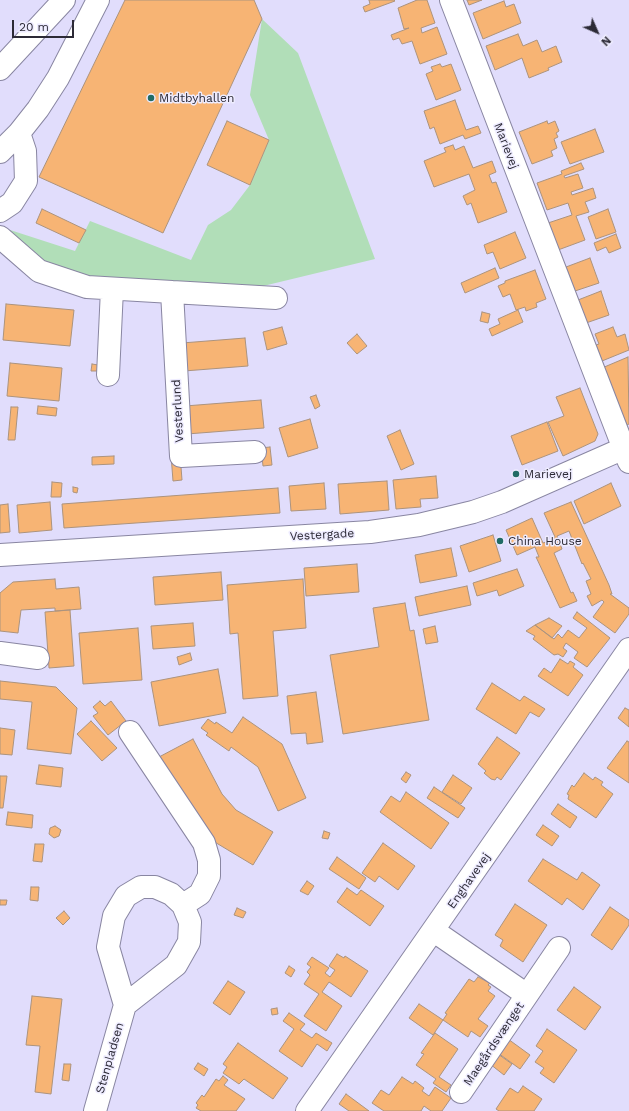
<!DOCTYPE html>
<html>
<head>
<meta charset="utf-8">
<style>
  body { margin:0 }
  #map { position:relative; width:629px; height:1111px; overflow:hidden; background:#e1ddfc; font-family:"Work Sans",sans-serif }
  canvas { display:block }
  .north { position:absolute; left:577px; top:12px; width:40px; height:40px; -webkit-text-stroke:3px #eeecff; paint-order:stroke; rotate:135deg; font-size:11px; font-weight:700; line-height:16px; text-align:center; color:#2c2a36 }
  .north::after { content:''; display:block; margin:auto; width:14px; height:18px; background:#2c2a36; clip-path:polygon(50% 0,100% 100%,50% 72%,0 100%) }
  .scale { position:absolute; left:12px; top:20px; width:62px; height:18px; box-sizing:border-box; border:2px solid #2c2a36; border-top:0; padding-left:5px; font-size:12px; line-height:14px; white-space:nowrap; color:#2c2a36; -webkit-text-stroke:3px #eeecff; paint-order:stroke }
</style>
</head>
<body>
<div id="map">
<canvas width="629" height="1111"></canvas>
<div class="north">N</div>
<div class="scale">20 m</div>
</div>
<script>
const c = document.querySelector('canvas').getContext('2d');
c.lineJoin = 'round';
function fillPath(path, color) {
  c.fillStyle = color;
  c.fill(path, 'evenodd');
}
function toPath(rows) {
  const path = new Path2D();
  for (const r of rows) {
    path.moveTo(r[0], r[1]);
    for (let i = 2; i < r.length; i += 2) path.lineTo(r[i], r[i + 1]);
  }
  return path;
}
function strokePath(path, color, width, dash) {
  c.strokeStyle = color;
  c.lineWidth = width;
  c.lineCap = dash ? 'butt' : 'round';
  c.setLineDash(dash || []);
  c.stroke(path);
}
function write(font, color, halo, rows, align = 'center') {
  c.font = font + ' "Work Sans",sans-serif';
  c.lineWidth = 3;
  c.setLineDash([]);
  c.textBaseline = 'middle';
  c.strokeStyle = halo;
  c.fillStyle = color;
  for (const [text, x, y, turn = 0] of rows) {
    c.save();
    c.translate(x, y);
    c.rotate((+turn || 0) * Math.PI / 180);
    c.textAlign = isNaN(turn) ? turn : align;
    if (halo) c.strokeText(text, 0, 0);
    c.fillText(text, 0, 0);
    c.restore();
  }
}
const green = toPath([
  [262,19,298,53,375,259,259,287,98,281,61,272,33,257,7,229,75,251,90,221,191,260,208,225,231,210,250,185,269,140,250,95]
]);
const building = toPath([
  [125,0,254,0,262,19,163,233,39,177,125,0],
  [369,0,394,0,395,1,365,12,363,7,370,4,369,0],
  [417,0,427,0,435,23,421,28,422,33,437,27,447,54,420,64,412,41,402,44,399,38,393,40,391,35,409,28,404,29,398,8,417,0],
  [467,0,482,0,469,5,467,0],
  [504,1,506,7,514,4,521,23,483,39,473,13,504,1],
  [518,34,523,46,537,40,542,52,556,46,562,62,548,68,549,70,529,78,522,58,495,70,486,46,518,34],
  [440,64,442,67,451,64,461,90,436,100,426,74,433,71,431,67,440,64],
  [455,100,466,130,478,126,481,133,465,139,463,135,440,144,434,127,430,129,424,111,455,100],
  [227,121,269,140,250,185,207,165,227,121],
  [547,121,548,124,555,121,559,131,556,133,558,137,554,139,557,148,551,151,553,156,532,164,519,132,547,121],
  [595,129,604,152,570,164,561,142,595,129],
  [453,145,455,150,464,146,473,168,492,161,496,172,489,175,492,183,496,182,507,212,478,223,471,203,467,205,463,196,475,190,469,174,434,187,424,161,446,152,444,148,453,145],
  [581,163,584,169,564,176,565,178,578,174,583,188,571,192,572,195,593,188,596,198,585,202,589,212,576,216,585,240,558,250,548,223,572,215,568,203,547,210,537,183,562,174,561,171,581,163],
  [42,209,86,230,79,243,36,223,42,209],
  [608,209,616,232,596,239,588,217,608,209],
  [515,232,526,258,500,269,493,252,487,254,484,245,515,232],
  [616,234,621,248,609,253,606,247,597,251,594,243,616,234],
  [590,258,599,283,575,291,566,267,590,258],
  [495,268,499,278,465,293,461,283,495,268],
  [535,270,546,299,536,303,537,307,526,311,525,307,516,310,510,294,503,297,498,286,505,283,505,281,535,270],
  [601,291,609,315,586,323,578,300,601,291],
  [6,304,74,310,70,346,3,340,6,304],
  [518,310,523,322,492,336,489,329,500,324,498,319,518,310],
  [482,312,490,314,488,323,480,321,482,312],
  [282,327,287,344,267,350,263,332,282,327],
  [613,327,617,337,625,334,629,350,602,361,596,345,599,344,595,334,613,327],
  [357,334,367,346,357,354,347,343,357,334],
  [245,338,248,366,184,371,182,343,245,338],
  [628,357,629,424,627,425,602,368,628,357],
  [10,363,62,368,59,401,7,396,10,363],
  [92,364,98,365,98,371,91,371,92,364],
  [580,388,598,434,595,441,563,456,548,422,564,416,556,397,580,388],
  [316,395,320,406,315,409,310,397,316,395],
  [261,400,264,428,187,434,185,406,261,400],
  [38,406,57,408,56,416,37,414,38,406],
  [11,407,18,407,15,440,8,440,11,407],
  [310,419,318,448,288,457,279,428,310,419],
  [547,422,558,451,522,465,511,436,547,422],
  [400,430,414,464,401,470,387,436,400,430],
  [270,447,272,465,263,466,261,448,270,447],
  [180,454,182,480,173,481,171,455,180,454],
  [114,456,114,464,92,465,92,457,114,456],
  [436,476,438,498,420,499,421,507,396,509,393,480,436,476],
  [387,481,389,510,340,514,338,484,387,481],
  [52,482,62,483,61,497,51,497,52,482],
  [324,483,326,509,291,511,289,486,324,483],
  [611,483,621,506,584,524,574,501,611,483],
  [73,487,78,488,77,493,73,492,73,487],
  [278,488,280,513,64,528,62,504,278,488],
  [50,502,52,530,19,533,17,505,50,502],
  [571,502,609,585,612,594,610,594,629,608,629,614,615,633,593,617,604,602,602,600,592,606,587,596,591,594,586,581,591,579,583,563,582,564,569,531,557,536,562,549,554,553,571,593,573,592,577,601,560,608,536,557,539,557,535,547,517,555,506,530,532,518,543,543,549,541,555,537,544,513,571,502],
  [8,504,10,532,0,533,0,505,8,504],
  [493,535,501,561,469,572,460,546,493,535],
  [451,548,457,576,420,583,415,555,451,548],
  [357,564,359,592,306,596,304,568,357,564],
  [517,569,524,586,499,596,497,590,477,596,473,583,517,569],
  [221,572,223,600,155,605,153,577,221,572],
  [55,579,56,589,79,587,81,609,55,611,55,608,21,610,18,633,0,631,0,593,13,582,55,579],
  [303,579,306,628,273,631,278,696,243,699,238,633,230,634,227,585,303,579],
  [467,586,471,605,419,616,415,597,467,586],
  [405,603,410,631,414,630,429,720,343,734,330,655,379,647,373,608,405,603],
  [70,610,74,666,49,668,45,612,70,610],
  [577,612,610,638,587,667,574,658,578,652,566,643,563,648,567,651,563,657,558,654,554,655,533,639,535,636,526,631,535,625,554,639,558,634,562,638,568,630,579,638,587,628,573,618,577,612],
  [549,618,562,626,552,638,535,625,549,618],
  [193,623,195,646,153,649,151,626,193,623],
  [435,626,438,642,426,644,423,629,435,626],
  [138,628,142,680,83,684,79,633,138,628],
  [190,653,192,660,179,665,177,657,190,653],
  [560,659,568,664,570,661,575,664,573,667,583,675,568,696,538,676,544,668,551,673,560,659],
  [218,669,226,713,159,726,151,682,218,669],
  [0,681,56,687,77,708,71,754,27,749,32,702,0,699,0,681],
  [492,683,520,701,524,696,545,709,539,717,530,712,516,734,476,709,492,683],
  [316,692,323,742,307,744,306,733,291,734,287,696,316,692],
  [100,701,105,706,111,701,126,721,108,735,93,716,98,713,93,707,100,701],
  [625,708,629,710,629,727,618,718,625,708],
  [243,717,282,744,306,798,278,811,258,767,231,747,229,751,206,735,208,733,201,728,208,719,215,724,216,722,232,733,243,717],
  [91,721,117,748,102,761,77,734,91,721],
  [0,728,15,730,12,755,0,754,0,728],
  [497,737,520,753,501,780,497,777,495,780,491,779,484,773,486,771,478,764,497,737],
  [193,739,222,794,236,810,273,832,253,865,213,841,159,757,193,739],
  [627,741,629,742,629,783,607,768,627,741],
  [39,765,63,768,61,787,36,784,39,765],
  [406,772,411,775,406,783,401,779,406,772],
  [584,773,593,780,595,777,603,782,601,785,613,794,596,818,568,799,569,795,567,794,572,785,574,787,584,773],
  [453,775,472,788,461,804,442,792,453,775],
  [0,776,7,776,3,808,0,808,0,776],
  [434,787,465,808,458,818,427,798,434,787],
  [406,792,449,823,431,849,380,812,391,796,400,802,406,792],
  [558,804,577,817,570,828,551,814,558,804],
  [8,812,33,815,32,828,6,825,8,812],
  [543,825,559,836,552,846,536,835,543,825],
  [55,826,61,830,59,836,54,838,49,834,50,828,55,826],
  [324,831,330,833,328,839,322,838,324,831],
  [383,843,415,866,398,890,379,876,375,882,362,873,383,843],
  [35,844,44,844,42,862,33,861,35,844],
  [337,857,366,878,359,889,329,869,337,857],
  [543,859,577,880,582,872,600,885,583,910,567,898,562,905,528,881,543,859],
  [307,881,314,886,308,895,300,891,307,881],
  [31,887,39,887,38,901,30,900,31,887],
  [347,888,357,895,361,890,384,906,370,926,337,902,347,888],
  [0,900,7,900,6,905,0,905,0,900],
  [515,904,547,925,523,962,500,946,503,940,495,935,515,904],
  [610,907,629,920,629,925,612,950,591,935,610,907],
  [237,908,246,912,243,918,234,915,237,908],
  [64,911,70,918,63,925,56,918,64,911],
  [337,954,344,958,345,956,368,971,351,997,329,982,322,992,342,1006,326,1031,304,1016,319,994,304,984,310,975,307,972,311,967,307,964,312,957,329,968,325,973,330,977,335,970,329,966,337,954],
  [289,966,295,970,291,977,285,973,289,966],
  [478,977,490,983,488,985,491,987,488,991,495,996,478,1019,488,1026,480,1037,471,1031,468,1037,443,1020,447,1014,445,1013,469,979,474,982,478,977],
  [228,981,245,992,230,1015,213,1003,228,981],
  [574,987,601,1007,585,1030,557,1010,574,987],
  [32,996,62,999,51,1094,35,1092,40,1046,26,1045,32,996],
  [419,1004,443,1020,433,1035,409,1018,419,1004],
  [277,1008,278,1014,272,1015,271,1009,277,1008],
  [289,1013,305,1024,300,1030,312,1038,316,1033,332,1043,327,1051,317,1044,302,1067,279,1051,294,1029,283,1021,289,1013],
  [547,1029,577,1050,554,1083,540,1073,544,1068,535,1062,543,1051,536,1046,547,1029],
  [435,1033,458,1049,439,1077,451,1085,446,1092,433,1083,436,1079,416,1065,424,1054,421,1053,435,1033],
  [508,1039,530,1055,520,1069,498,1053,508,1039],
  [238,1043,288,1078,273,1099,244,1079,239,1084,223,1073,227,1067,223,1064,238,1043],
  [498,1054,512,1064,504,1075,490,1064,498,1054],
  [198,1063,208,1069,204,1076,194,1069,198,1063],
  [64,1064,71,1064,69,1081,62,1080,64,1064],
  [223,1076,228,1080,224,1085,245,1099,236,1111,201,1111,196,1108,198,1105,196,1103,202,1095,204,1097,216,1079,219,1081,223,1076],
  [402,1077,413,1084,415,1081,424,1088,422,1091,429,1096,435,1087,451,1098,442,1111,431,1111,424,1106,421,1111,384,1111,372,1103,381,1090,389,1095,402,1077],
  [523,1086,542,1099,534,1111,499,1111,496,1109,510,1088,518,1093,523,1086],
  [346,1094,369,1111,349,1111,339,1104,346,1094]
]);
const minor = toPath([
  [451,0,629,462],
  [0,69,64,0],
  [0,152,19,133,38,109,58,78,98,0],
  [0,211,12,203,26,181,25,151,19,133],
  [0,237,39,271,87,287,172,292,181,456,255,452],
  [172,292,276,298],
  [108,375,112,289],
  [0,555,370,532,419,525,473,512,502,502,629,446],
  [0,653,38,658],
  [130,732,204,843,209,860,209,876,200,894,183,905],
  [434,931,527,995],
  [461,1092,559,948],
  [95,1111,125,1005,108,947,114,916,126,896,141,887,155,887,171,894,183,905,190,922,189,942,176,965,125,1005],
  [307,1111,629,649]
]);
const markers = [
  [151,98,4,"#216b65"],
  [516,474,4,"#216b65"],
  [500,541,4,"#216b65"]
];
const poiNames = [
  ["Midtbyhallen",159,98],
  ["Marievej",524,474],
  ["China House",508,541]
];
const streetNames = [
  ["Marievej",506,146,69],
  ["Vesterlund",178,411,-93],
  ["Vestergade",322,535,-3],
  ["Enghavevej",469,881,-55],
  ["Maegårdsvænget",494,1044,-56],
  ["Stenpladsen",110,1058,-74]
];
fillPath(green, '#b1deb8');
fillPath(building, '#f7b474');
strokePath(building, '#ac937d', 1);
strokePath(minor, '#8986a2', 24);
strokePath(minor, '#fff', 22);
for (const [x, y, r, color] of markers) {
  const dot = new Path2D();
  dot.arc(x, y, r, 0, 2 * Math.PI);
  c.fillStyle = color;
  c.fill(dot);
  strokePath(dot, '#eeecff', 1.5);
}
write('12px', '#2c2a36', '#eeecff', poiNames, 'left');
write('12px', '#2c2a36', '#eeecff', streetNames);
</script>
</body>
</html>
